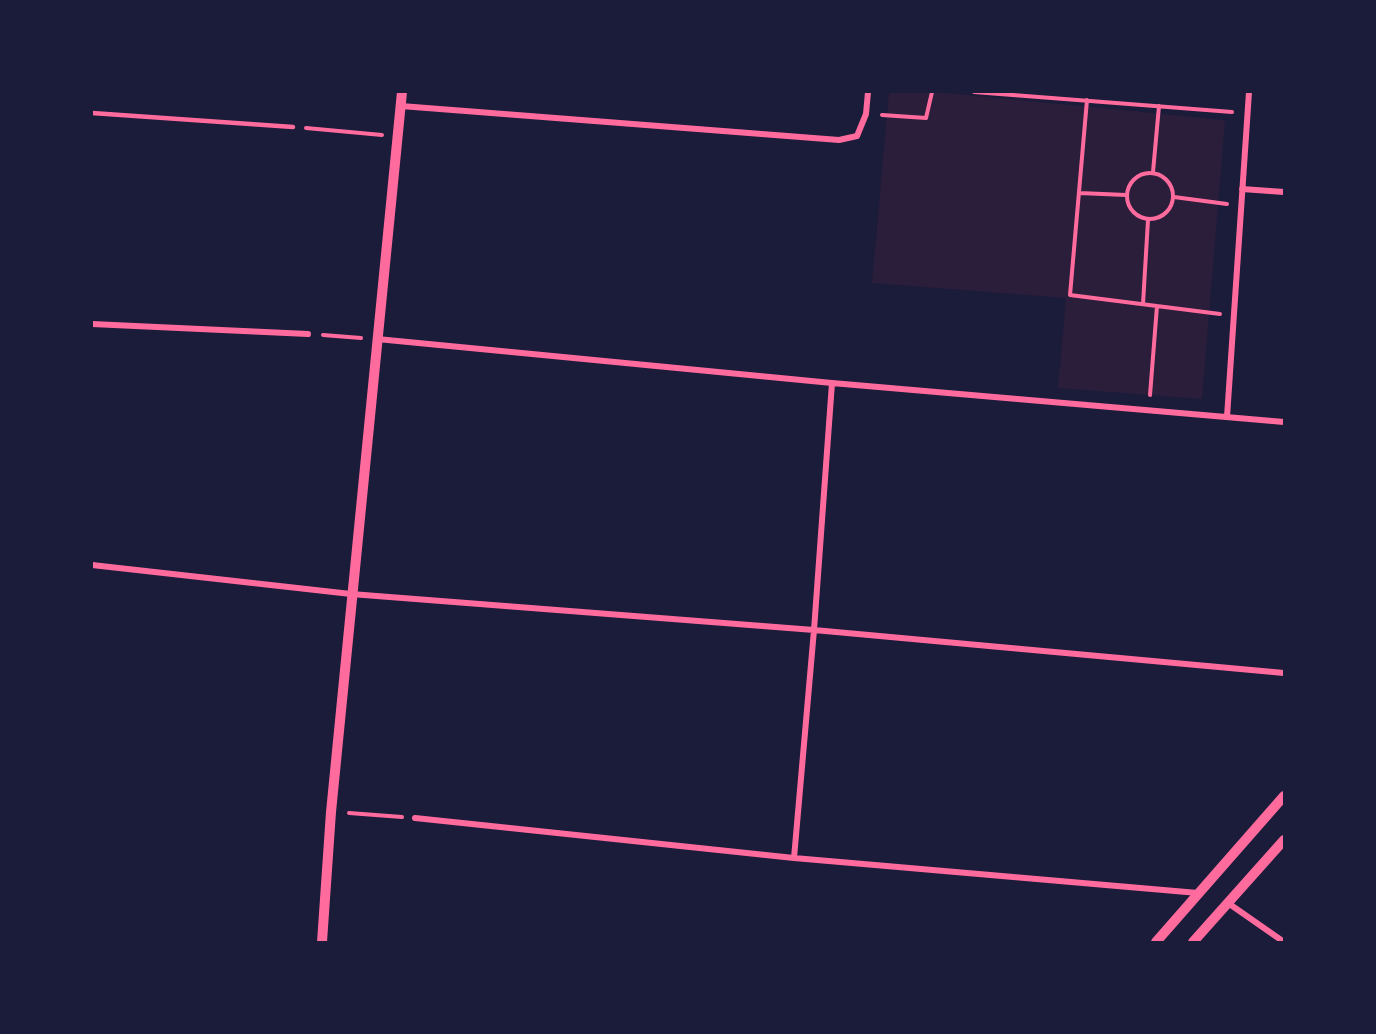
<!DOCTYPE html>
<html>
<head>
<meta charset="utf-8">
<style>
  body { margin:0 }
  #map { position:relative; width:1376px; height:1034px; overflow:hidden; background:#1b1b3a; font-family:Inter,sans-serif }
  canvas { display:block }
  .frame { position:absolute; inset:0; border:93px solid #1b1b3a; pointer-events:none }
</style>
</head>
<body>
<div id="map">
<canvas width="1376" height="1034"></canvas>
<div class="frame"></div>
</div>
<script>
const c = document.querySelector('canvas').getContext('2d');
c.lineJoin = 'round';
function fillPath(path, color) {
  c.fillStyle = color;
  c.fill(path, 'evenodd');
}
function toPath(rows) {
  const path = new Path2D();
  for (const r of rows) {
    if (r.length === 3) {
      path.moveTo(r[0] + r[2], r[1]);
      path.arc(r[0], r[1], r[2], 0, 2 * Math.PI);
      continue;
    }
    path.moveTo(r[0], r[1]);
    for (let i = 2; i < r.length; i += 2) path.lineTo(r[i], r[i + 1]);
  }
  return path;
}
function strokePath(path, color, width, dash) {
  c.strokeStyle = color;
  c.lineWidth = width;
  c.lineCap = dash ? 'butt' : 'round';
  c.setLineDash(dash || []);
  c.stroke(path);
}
const green = toPath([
  [889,92,936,92,1225,120,1202,399,1058,388,1066,298,872,283]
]);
const path = toPath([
  [974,92,1232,112],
  [1087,100,1070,295,1220,314],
  [882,115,926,118,932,92],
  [306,128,382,135],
  [1153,172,1159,106],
  [1150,196,23],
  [1079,193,1126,195],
  [1174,197,1227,204],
  [1143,304,1148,220],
  [323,335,361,338],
  [1150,395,1157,306],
  [349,813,402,817]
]);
const service = toPath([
  [92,113,293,127]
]);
const minor = toPath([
  [401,106,839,140,857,136,866,114,868,92],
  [1242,189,1284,192],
  [92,324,308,334],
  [377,339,832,383,1284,422],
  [1227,417,1249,92],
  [92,565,351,594,814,630,1284,673],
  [415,818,794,858,1198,893],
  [794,858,814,630,832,383],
  [1228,903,1284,942]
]);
const tertiary = toPath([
  [322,942,331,812,402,92],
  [1156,942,1284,796],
  [1193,942,1284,840]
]);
fillPath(green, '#2a1e3b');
strokePath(path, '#ff6b9d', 4);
strokePath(service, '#ff6b9d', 4.5);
strokePath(minor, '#ff6b9d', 6);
strokePath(tertiary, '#ff6b9d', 10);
</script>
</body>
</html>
